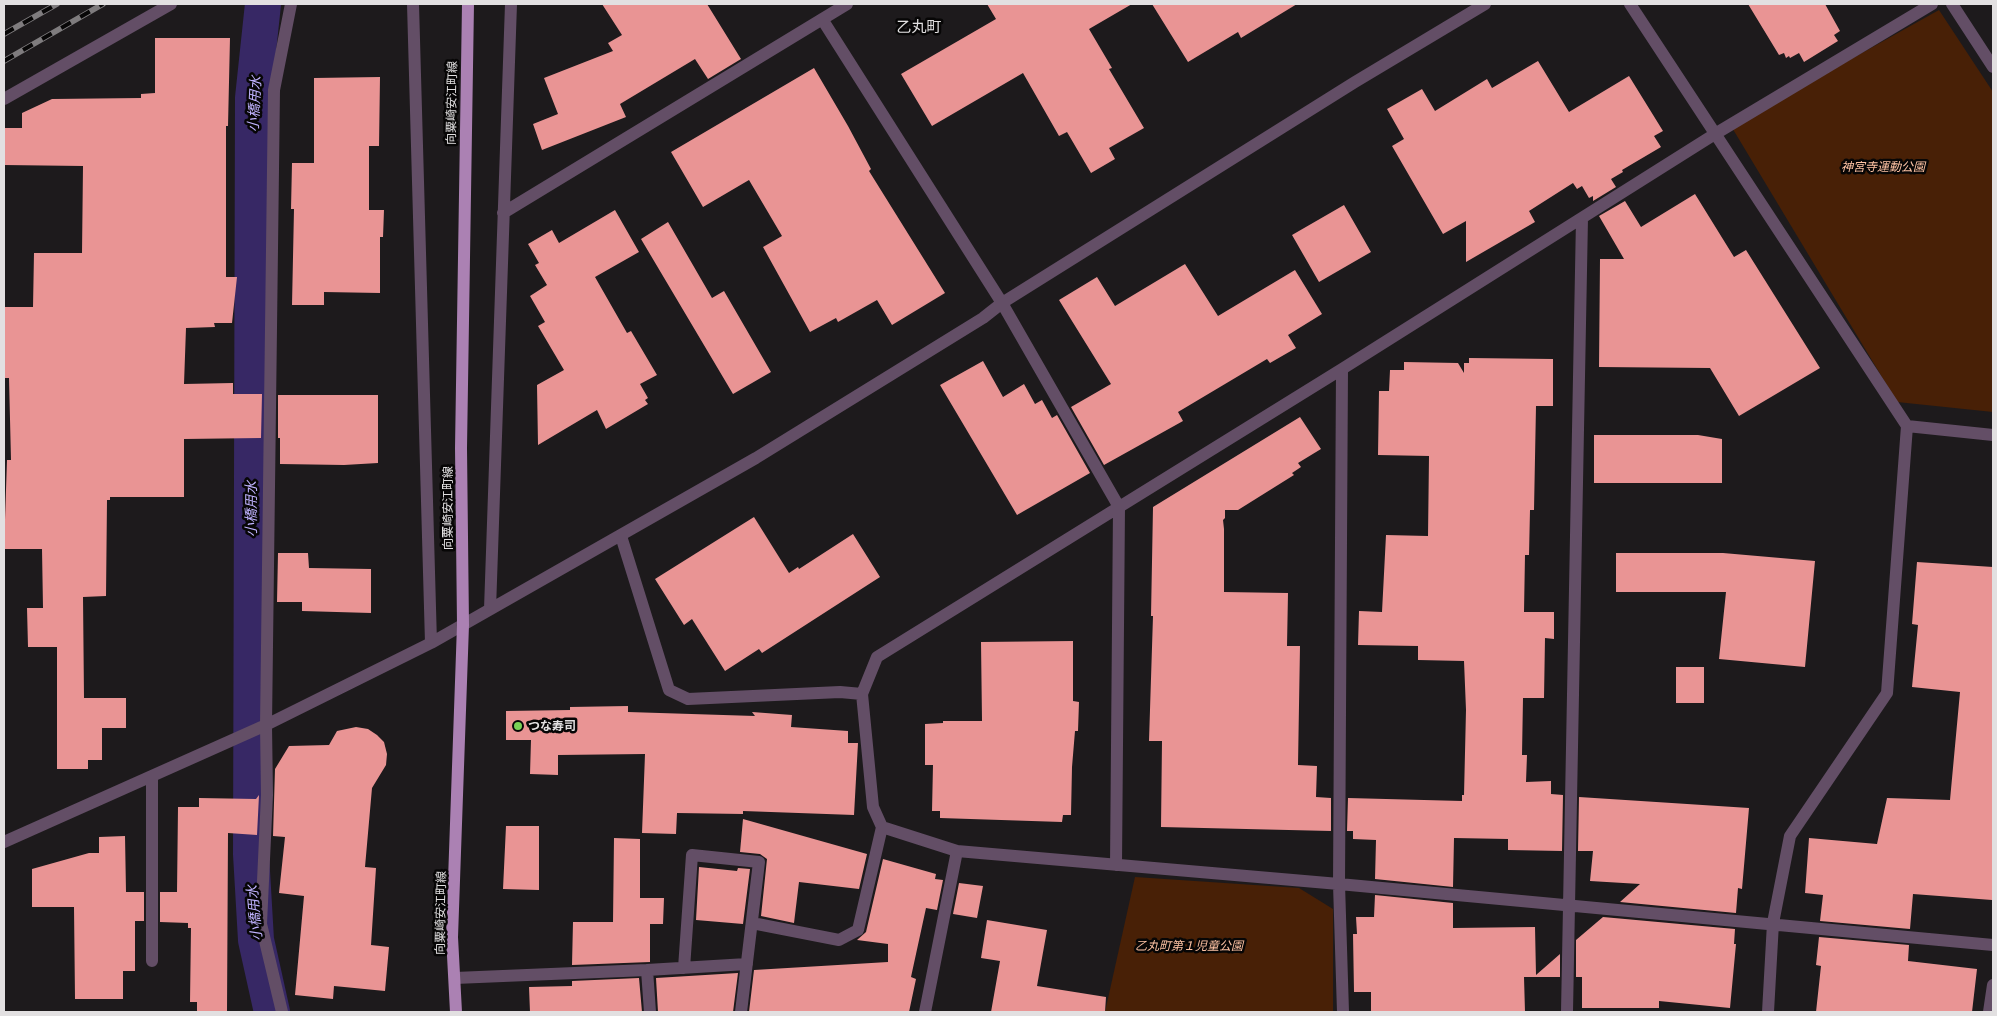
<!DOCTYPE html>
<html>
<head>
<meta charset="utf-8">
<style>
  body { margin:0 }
  #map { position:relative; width:1997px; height:1016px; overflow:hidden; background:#1d1a1c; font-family:"Crimson Pro",serif }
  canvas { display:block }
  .frame { position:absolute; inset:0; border:5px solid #e2e0e1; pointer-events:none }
</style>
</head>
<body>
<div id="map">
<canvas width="1997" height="1016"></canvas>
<div class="frame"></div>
</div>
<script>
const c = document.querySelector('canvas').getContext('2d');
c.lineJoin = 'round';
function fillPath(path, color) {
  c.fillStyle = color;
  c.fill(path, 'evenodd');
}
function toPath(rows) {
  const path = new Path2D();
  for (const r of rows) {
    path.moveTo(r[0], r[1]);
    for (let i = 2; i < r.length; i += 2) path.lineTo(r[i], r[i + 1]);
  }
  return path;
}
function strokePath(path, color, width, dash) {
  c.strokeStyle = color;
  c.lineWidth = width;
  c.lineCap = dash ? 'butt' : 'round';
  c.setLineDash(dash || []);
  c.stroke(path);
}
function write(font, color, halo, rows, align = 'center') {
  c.font = font + ' "Crimson Pro","Noto Sans JP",serif';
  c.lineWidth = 5;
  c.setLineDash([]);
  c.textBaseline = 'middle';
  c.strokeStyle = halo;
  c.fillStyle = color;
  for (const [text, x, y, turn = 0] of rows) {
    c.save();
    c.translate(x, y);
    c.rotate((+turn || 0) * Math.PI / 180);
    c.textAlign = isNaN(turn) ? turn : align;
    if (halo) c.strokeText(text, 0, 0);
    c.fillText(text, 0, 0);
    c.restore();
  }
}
const green = toPath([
  [1939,10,1993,92,1993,412,1897,402,1731,126],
  [1135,877,1299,888,1333,909,1333,1012,1105,1012]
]);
const canal = toPath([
  [263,4,253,98,251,854,256,940,272,1012]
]);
const building = toPath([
  [602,4,707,4,741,59,708,79,695,59,620,104,626,117,542,150,533,124,558,114,544,78,613,51,608,43,622,35],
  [987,4,1132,4,1089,29,1112,68,1109,69,1144,128,1109,148,1115,159,1091,173,1067,132,1059,136,1023,73,932,126,901,74,996,19],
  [1152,4,1297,4,1241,38,1238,32,1188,62],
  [1748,4,1825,4,1840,31,1834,35,1838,41,1804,62,1799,53,1790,58,1789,56,1786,58,1784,53,1779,55],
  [155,38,230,38,228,126,226,126,226,277,237,277,232,323,214,323,215,327,186,328,184,384,233,383,233,394,262,394,261,438,184,439,184,497,110,497,110,500,107,500,106,596,83,597,84,698,126,698,126,728,102,728,102,760,88,760,88,769,57,769,57,647,28,647,27,608,43,608,42,549,4,549,7,460,11,460,9,378,4,378,4,307,33,307,34,253,82,253,83,166,4,165,4,128,22,128,22,113,52,99,141,98,141,94,155,93],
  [1538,61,1569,112,1629,76,1663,131,1654,136,1661,147,1622,170,1623,172,1611,179,1616,187,1593,201,1593,196,1589,198,1582,186,1577,189,1573,183,1529,211,1535,222,1466,262,1466,221,1443,234,1392,146,1404,139,1387,109,1422,89,1435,111,1487,79,1492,88],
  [814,68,848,126,871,169,869,171,945,293,892,325,877,300,838,322,836,318,810,332,763,247,782,236,749,180,703,207,671,152],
  [380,77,379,146,369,146,369,210,384,210,383,237,380,237,380,293,324,292,324,305,292,305,294,209,291,209,292,163,314,163,314,78],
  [1695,194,1734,257,1746,250,1820,368,1739,416,1710,368,1599,367,1600,259,1624,259,1599,216,1625,201,1641,227],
  [1344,205,1371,252,1319,282,1292,235],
  [615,210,639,252,595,277,627,333,631,331,657,375,640,384,648,398,645,400,648,404,606,429,597,410,538,445,537,385,564,370,538,326,545,322,530,296,547,285,535,265,539,263,528,244,552,230,559,243],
  [668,222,712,298,724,291,771,372,733,394,641,239],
  [1185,264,1218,316,1295,270,1322,314,1288,335,1296,348,1270,363,1267,359,1178,412,1183,421,1104,465,1071,407,1111,384,1059,300,1097,277,1115,306],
  [1469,358,1553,359,1553,406,1536,406,1534,510,1530,510,1529,555,1525,555,1524,612,1554,612,1554,639,1545,638,1544,698,1523,698,1522,755,1527,755,1526,782,1551,781,1551,794,1563,795,1562,851,1508,850,1508,839,1454,838,1453,887,1375,879,1376,840,1353,839,1353,831,1347,831,1348,798,1462,801,1462,795,1464,795,1466,710,1464,661,1418,660,1418,646,1358,645,1359,611,1382,612,1386,535,1428,536,1429,456,1378,455,1379,391,1389,391,1390,370,1404,370,1404,362,1458,363,1464,373,1464,363,1469,363],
  [983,361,1003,397,1024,384,1035,404,1042,400,1052,418,1057,415,1090,473,1017,515,940,385],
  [278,395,378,395,378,463,344,465,280,464,280,438,278,438],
  [1300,417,1321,449,1298,463,1301,467,1292,473,1294,475,1238,510,1225,510,1225,518,1223,520,1224,529,1224,592,1288,593,1287,646,1300,646,1298,765,1317,766,1316,797,1331,798,1331,831,1161,827,1162,741,1149,741,1153,616,1151,616,1153,507],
  [1594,435,1698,435,1722,439,1722,483,1594,483],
  [754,517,789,573,798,567,799,569,853,534,880,577,762,653,759,649,725,671,692,619,684,625,655,579],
  [278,553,308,553,309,568,371,569,371,613,302,611,302,602,277,602],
  [1616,553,1723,553,1815,561,1805,667,1719,659,1726,592,1616,592],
  [1917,562,1993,567,1993,881,1992,900,1913,894,1910,929,1820,921,1823,895,1805,893,1809,838,1877,844,1887,798,1950,800,1960,692,1912,687,1918,625,1912,624],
  [1073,641,1073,701,1079,702,1078,731,1075,731,1072,767,1071,815,1063,815,1062,822,940,818,940,811,932,811,933,765,925,765,925,724,943,723,943,721,982,721,981,642],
  [1676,667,1704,667,1704,703,1676,703],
  [628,706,628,712,755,716,752,712,792,715,791,727,848,731,848,743,858,743,854,815,743,811,743,814,677,813,676,834,642,833,645,754,558,755,558,775,530,774,531,740,506,740,506,711,570,710,570,707],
  [356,727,368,729,377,735,384,742,387,754,386,765,372,788,365,867,376,868,371,945,389,947,385,991,334,986,333,999,295,995,304,896,279,893,285,837,273,836,275,769,289,746,329,745,337,731],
  [259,795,257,835,228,833,227,1012,197,1012,197,1002,190,1002,191,928,188,928,188,923,160,922,160,892,177,892,178,807,199,807,199,798,256,799],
  [1579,797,1749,808,1742,889,1738,888,1736,913,1620,902,1640,884,1590,881,1593,851,1578,851],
  [743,819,867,854,859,889,799,882,794,923,761,916,767,859,760,854,740,852],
  [506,826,539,826,539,890,503,889],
  [125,836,126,892,144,892,144,921,135,921,135,971,123,971,123,999,75,999,74,907,32,907,32,869,89,853,99,853,99,837],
  [614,838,640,839,640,898,664,898,663,924,650,924,650,962,572,965,573,922,613,922],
  [883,859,936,874,935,879,943,880,937,910,926,908,911,977,916,979,909,1012,749,1012,754,970,888,962,888,944,857,940,866,932],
  [699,867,737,871,738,868,750,869,743,924,696,920],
  [959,883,983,886,977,918,953,914],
  [1375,895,1453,903,1453,928,1535,927,1536,975,1560,954,1560,977,1524,977,1525,1012,1371,1012,1371,992,1354,992,1353,934,1357,934,1356,917,1374,917],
  [1603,917,1735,929,1734,944,1736,944,1730,1008,1659,1001,1659,1008,1582,1008,1582,977,1576,977,1576,940],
  [987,920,1047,930,1037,986,1106,997,1105,1012,991,1012,1000,961,981,958],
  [1819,937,1909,945,1908,961,1977,969,1972,1012,1816,1012,1821,966,1816,965],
  [738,973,733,1012,658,1012,656,978],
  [639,978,642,1012,530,1012,529,987,572,986,572,981]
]);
const minor = toPath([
  [413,4,431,643],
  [1630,4,1907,426,1887,693,1790,836,1773,923,1768,1012],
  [1932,4,1715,134,1342,369,877,657,862,694,873,807,882,827,957,851,1339,884,1993,945],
  [1952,4,1993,67],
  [822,19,1002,303,1119,507,1116,865],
  [4,99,171,4],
  [503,213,847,4],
  [1342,369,1339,884,1343,1012],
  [1907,426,1993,435],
  [621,536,669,690,688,699,840,692,862,694],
  [490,609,511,4],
  [4,842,266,725,431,643,756,458,983,318,1002,303,1355,82,1485,4],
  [752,923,839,940,858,930,882,827],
  [152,961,152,776],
  [684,968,692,855,759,862,741,1012],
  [647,970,747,964],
  [455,978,647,970,650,1012],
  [282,1012,261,924,267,795,266,725,274,90,291,4],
  [925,1012,957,851],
  [1567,1012,1582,218],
  [1989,1012,1993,985]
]);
const major = toPath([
  [456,1012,452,937,463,625,461,448,468,4]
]);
const rail = toPath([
  [4,34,57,4],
  [4,61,103,4]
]);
const markers = [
  [518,726,5,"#7ad156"]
];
const streetNames = [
  ["向粟崎安江町線",452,103,-89],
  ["向粟崎安江町線",448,508,-90],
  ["向粟崎安江町線",441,913,-89]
];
const parkNames = [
  ["神宮寺運動公園",1883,167],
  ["乙丸町第１児童公園",1189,946]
];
const poiNames = [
  ["つな寿司",528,726]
];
const waterNames = [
  ["小橋用水",255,104,-87],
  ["小橋用水",252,509,-90],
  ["小橋用水",255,913,-95]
];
const quarterNames = [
  ["乙丸町",919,27]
];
fillPath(green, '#482006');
strokePath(canal, '#372865', 36);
fillPath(building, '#e99494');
strokePath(minor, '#634e66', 12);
strokePath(major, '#ab81b3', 12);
strokePath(rail, '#7f7c7e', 5.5);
strokePath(rail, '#070606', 4, [11]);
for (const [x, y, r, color] of markers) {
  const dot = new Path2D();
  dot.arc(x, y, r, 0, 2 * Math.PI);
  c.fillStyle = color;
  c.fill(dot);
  strokePath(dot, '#070606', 2);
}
write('12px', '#e2e0e1', '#070606', streetNames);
write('italic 12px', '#fec3a4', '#070606', parkNames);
write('bold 12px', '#e2e0e1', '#070606', poiNames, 'left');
write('italic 14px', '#bfb2fe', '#070606', waterNames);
write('15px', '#e2e0e1', '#070606', quarterNames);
</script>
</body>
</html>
